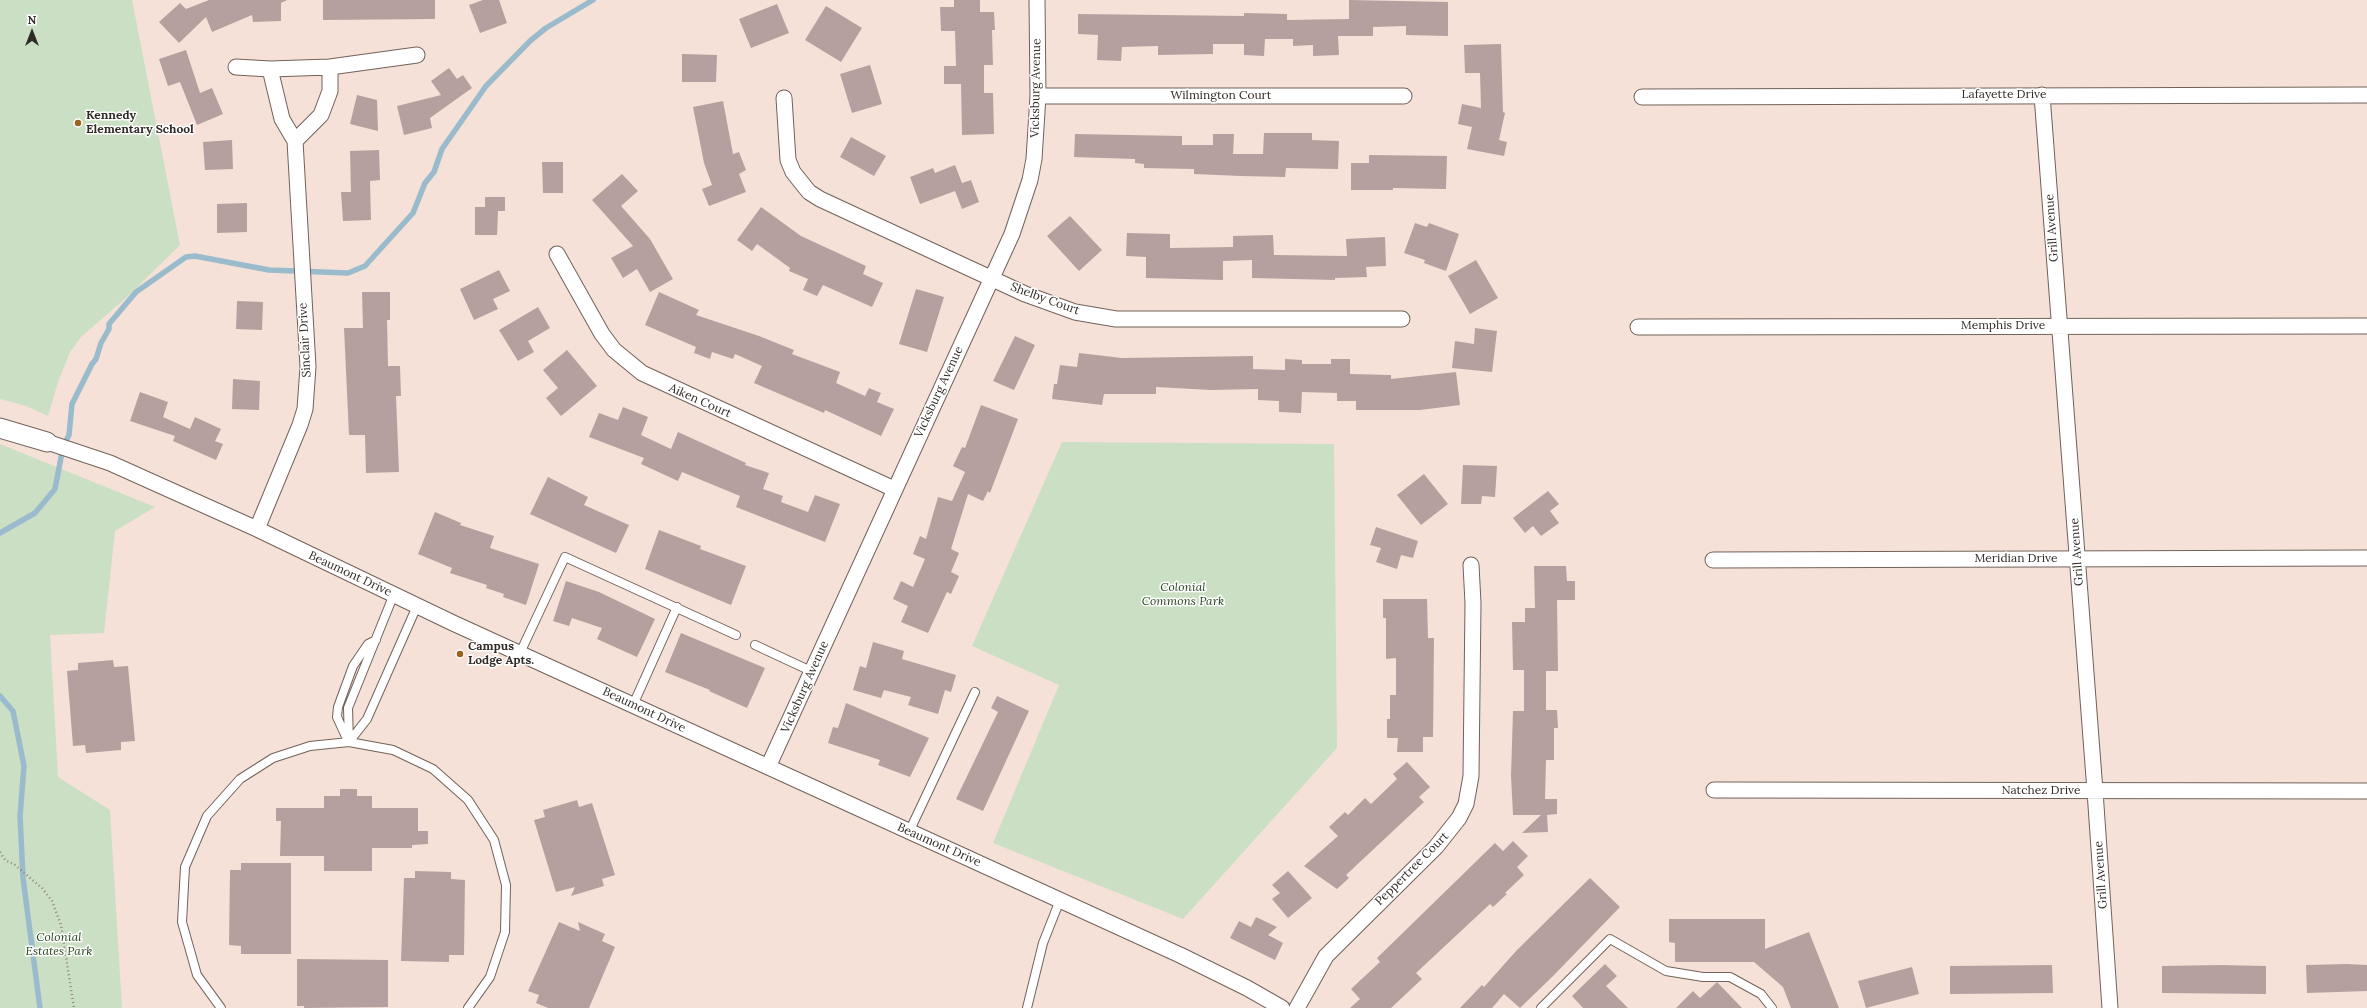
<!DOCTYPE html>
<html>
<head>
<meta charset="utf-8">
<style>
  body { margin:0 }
  #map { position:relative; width:2367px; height:1008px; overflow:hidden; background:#f5e1d7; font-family:Lora,serif }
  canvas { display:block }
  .north { position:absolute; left:12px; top:12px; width:40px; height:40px; -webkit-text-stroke:3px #fff; paint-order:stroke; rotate:0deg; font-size:11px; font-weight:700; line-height:16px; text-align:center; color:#312a26 }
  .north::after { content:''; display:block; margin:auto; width:14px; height:18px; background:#312a26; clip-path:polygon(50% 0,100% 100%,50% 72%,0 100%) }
</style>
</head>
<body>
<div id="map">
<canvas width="2367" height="1008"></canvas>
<div class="north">N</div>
</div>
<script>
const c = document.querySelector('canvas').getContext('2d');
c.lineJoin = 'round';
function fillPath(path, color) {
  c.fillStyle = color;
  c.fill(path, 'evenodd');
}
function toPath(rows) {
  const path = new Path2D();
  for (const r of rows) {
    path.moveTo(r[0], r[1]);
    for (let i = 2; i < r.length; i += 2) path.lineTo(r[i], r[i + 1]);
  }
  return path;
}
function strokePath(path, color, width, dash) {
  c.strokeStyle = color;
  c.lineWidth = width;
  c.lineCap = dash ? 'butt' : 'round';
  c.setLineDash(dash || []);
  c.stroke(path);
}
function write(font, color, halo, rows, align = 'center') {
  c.font = font + ' Lora,serif';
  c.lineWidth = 3;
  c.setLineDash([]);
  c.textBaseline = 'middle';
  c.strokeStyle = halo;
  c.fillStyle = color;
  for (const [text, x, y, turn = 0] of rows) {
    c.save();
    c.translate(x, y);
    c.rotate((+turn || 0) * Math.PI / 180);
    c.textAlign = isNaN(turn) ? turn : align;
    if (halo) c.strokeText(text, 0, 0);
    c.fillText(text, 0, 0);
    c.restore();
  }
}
const green = toPath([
  [0,0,132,0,180,245,127,297,81,337,70,352,58,382,48,416,26,406,0,399],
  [1062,442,1334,444,1337,748,1183,919,993,843,1059,685,972,646],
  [0,444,155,507,115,531,104,633,50,635,58,777,110,810,122,1008,0,1008]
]);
const stream = toPath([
  [0,533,35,513,55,489,63,447,69,435,72,404,92,364,96,359,101,343,109,329,109,324,136,292,186,257,195,256,269,270,348,273,365,266,413,213,425,183,434,172,442,149,486,86,530,41,546,28,593,0],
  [0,696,13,711,24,766,20,816,23,878,40,1008]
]);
const building = toPath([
  [209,0,287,0,281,3,281,21,253,22,252,15,212,32,206,17,179,43,159,22,180,3,186,9],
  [323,0,435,0,435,19,323,20],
  [483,0,499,0,507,23,480,33,469,5],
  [954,0,980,0,980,12,994,12,995,30,992,30,993,65,984,65,984,93,993,93,994,134,962,135,961,84,944,84,944,66,956,66,955,31,941,31,940,7,954,7],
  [1349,0,1448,2,1448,36,1406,35,1406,26,1373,27,1373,36,1338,36,1339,55,1313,56,1313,45,1293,46,1293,39,1265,39,1264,56,1244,55,1244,44,1213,44,1213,54,1158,55,1158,46,1122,47,1121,61,1097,60,1098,35,1078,34,1078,14,1244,16,1244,13,1287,14,1287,20,1349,19],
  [777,4,789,33,751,48,739,19],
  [826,6,862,28,841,62,805,40],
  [1501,44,1503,112,1505,113,1499,140,1507,142,1504,156,1467,149,1472,127,1458,124,1462,104,1481,108,1480,73,1465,73,1464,45],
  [186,50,200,93,212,88,223,114,197,125,180,82,168,86,159,59],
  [682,54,717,55,716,82,682,82],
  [870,65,882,104,852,113,840,74],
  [449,68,457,79,463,75,472,88,430,118,432,128,404,135,397,106,441,95,431,81],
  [357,95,377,100,378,131,350,124],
  [723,101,733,154,739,152,746,170,739,174,746,192,709,206,702,189,712,185,704,163,693,107],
  [1264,133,1312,133,1312,140,1339,141,1338,169,1286,168,1285,177,1241,176,1194,174,1194,169,1144,168,1144,164,1135,163,1135,159,1074,157,1075,134,1182,136,1182,145,1213,145,1213,134,1234,134,1233,154,1263,154],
  [851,137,886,156,874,176,840,157],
  [232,140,233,169,205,170,203,142],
  [379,150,380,180,370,181,371,220,343,221,341,192,351,192,350,151],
  [1369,155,1447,156,1446,189,1393,188,1393,190,1351,190,1351,163,1369,163],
  [542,162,563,162,563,193,543,193],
  [955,165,962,183,971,180,979,202,962,209,955,191,920,204,910,177,933,168,935,173],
  [622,174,638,191,621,206,650,239,673,279,650,292,637,269,623,278,611,258,633,246,592,200],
  [485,197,505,197,505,211,498,211,497,235,475,235,475,207,485,207],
  [247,203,247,232,217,233,217,204],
  [761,207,801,236,866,266,863,274,883,283,872,307,823,285,817,296,803,290,808,279,789,271,790,268,757,244,752,251,737,240],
  [1070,216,1102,250,1079,271,1047,236],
  [1415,223,1427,227,1429,223,1459,234,1446,271,1424,263,1425,260,1404,253],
  [1127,233,1170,234,1170,248,1233,247,1233,236,1273,235,1274,255,1347,256,1346,239,1385,237,1386,266,1366,267,1367,277,1335,278,1335,280,1252,278,1252,260,1223,261,1223,280,1146,278,1146,257,1126,256],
  [1476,260,1498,298,1470,314,1448,276],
  [499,270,510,291,493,299,498,309,474,320,460,289],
  [916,289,944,297,927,352,899,344],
  [362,292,390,292,390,320,387,320,388,366,400,366,401,396,396,396,399,472,366,473,365,435,349,435,344,328,363,328],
  [659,292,699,310,696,315,759,336,794,350,792,354,840,372,836,383,865,396,869,388,881,393,877,402,894,409,881,436,825,410,824,413,754,383,762,366,735,354,733,359,712,352,710,359,694,353,696,347,645,325],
  [237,301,263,302,262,330,236,329],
  [538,307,550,328,528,341,534,352,518,361,499,330],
  [1475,328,1497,331,1492,372,1452,368,1455,341,1474,344],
  [1015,336,1035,345,1014,390,993,381],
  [567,350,597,386,561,416,546,398,558,388,543,370],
  [1079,353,1122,358,1253,356,1253,369,1285,370,1285,359,1302,360,1302,364,1331,364,1331,359,1350,359,1350,374,1391,375,1391,379,1456,372,1460,405,1420,410,1356,410,1356,401,1337,401,1337,393,1302,392,1301,413,1279,412,1279,401,1258,400,1258,389,1211,390,1156,387,1156,394,1104,394,1102,405,1052,399,1054,384,1057,384,1060,365,1077,367],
  [233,379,260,381,259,410,232,409],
  [140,392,168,402,163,417,190,429,195,417,221,429,215,441,223,444,216,460,173,441,175,436,130,421],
  [981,405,1018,419,990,493,988,491,983,501,968,494,951,549,959,553,951,572,959,576,951,594,947,592,928,633,901,622,908,606,893,599,901,581,913,587,925,559,913,554,920,536,926,539,938,497,952,501,965,472,953,466,962,447,965,448],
  [623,407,648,417,641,435,671,449,678,432,746,463,745,465,769,473,763,489,783,496,781,502,808,512,815,495,840,504,825,542,736,507,740,496,682,472,678,481,641,464,644,458,589,437,599,413,618,420],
  [1463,465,1497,466,1495,497,1482,496,1481,504,1461,504],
  [1424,474,1448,504,1421,525,1397,495],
  [548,477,588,497,584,505,629,525,616,553,530,514],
  [1548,491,1559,504,1550,511,1559,523,1541,536,1533,526,1525,533,1513,518],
  [435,512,461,523,460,525,494,536,490,548,539,564,526,605,503,597,504,594,486,588,487,585,450,573,452,568,418,554],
  [1376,527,1418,541,1413,558,1401,555,1397,569,1376,562,1381,548,1370,545],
  [659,530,701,546,700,549,746,566,731,605,645,569],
  [1534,566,1566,566,1567,581,1575,581,1575,600,1557,600,1558,671,1546,671,1546,710,1557,710,1558,728,1554,728,1554,760,1546,760,1545,799,1557,799,1557,814,1547,815,1548,832,1522,833,1541,815,1513,815,1511,776,1513,711,1524,711,1524,670,1513,670,1512,622,1525,622,1525,608,1535,608],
  [566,581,599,592,655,619,637,657,597,639,602,628,572,618,569,626,553,621],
  [1383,599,1427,599,1428,638,1434,638,1433,737,1423,737,1423,752,1397,752,1398,738,1387,738,1387,719,1390,719,1390,695,1396,695,1396,658,1386,659,1386,618,1383,618],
  [681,633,765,668,747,708,709,691,710,690,665,672],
  [873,642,904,651,902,659,956,675,951,692,945,690,938,714,908,705,911,697,884,690,881,698,853,690,860,666,866,668],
  [113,660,114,667,128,666,135,741,121,742,121,750,86,753,85,745,73,746,67,671,78,670,78,663],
  [997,696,1029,711,983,811,956,799,998,712,991,708],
  [846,703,929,738,910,777,878,765,880,760,828,743,833,727,838,728],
  [1407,762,1430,787,1419,797,1424,802,1346,875,1349,878,1337,889,1304,866,1338,836,1329,827,1345,812,1348,815,1365,798,1371,804,1397,779,1393,774],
  [340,789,357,789,357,796,372,796,372,808,418,808,418,831,428,831,428,844,412,845,412,848,372,848,372,871,324,871,324,856,280,856,281,821,276,821,276,808,324,808,324,796,340,796],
  [577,800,579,807,592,803,615,875,602,879,604,886,571,896,575,887,556,892,534,820,545,817,543,810],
  [1513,841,1528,856,1517,867,1524,875,1505,893,1507,894,1493,907,1490,904,1416,973,1422,979,1391,1008,1350,1008,1360,999,1351,989,1380,962,1377,958,1495,843,1503,851],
  [241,863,291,863,291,954,241,954,241,946,229,945,230,870,241,870],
  [415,871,451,872,451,879,465,880,464,955,449,955,449,962,401,961,404,878,415,878],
  [1288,871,1312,898,1288,918,1272,899,1280,893,1272,885],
  [1590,878,1620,907,1554,975,1520,1008,1504,994,1492,1008,1460,1008,1482,985,1484,987,1517,950],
  [1256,917,1277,927,1268,935,1283,943,1275,960,1230,938,1239,921,1251,927],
  [1669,919,1765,919,1765,949,1809,932,1839,1008,1791,1008,1783,987,1754,962,1675,962,1675,943,1669,942],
  [559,922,580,931,578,922,605,934,602,941,615,947,589,1008,548,1008,536,1003,539,995,528,991],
  [297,959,388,960,388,1007,304,1008,304,1006,297,1006],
  [1605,964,1617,976,1606,986,1628,1008,1583,1008,1572,996],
  [2347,964,2367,965,2367,991,2307,993,2306,965],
  [2052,965,2053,993,1950,994,1950,966],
  [2221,965,2266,966,2266,994,2162,993,2162,966],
  [1912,967,1919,994,1866,1008,1858,981],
  [1717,982,1742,1008,1676,1008,1693,991,1700,998]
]);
const path = toPath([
  [0,852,5,860,15,865,42,888,52,901,61,925,74,1008]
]);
const service = toPath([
  [394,594,348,708,349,742,367,719,417,606],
  [755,645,813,672],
  [520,653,565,557,736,635],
  [633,705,677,607],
  [347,739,337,717,338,707,353,666,368,644,376,640],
  [909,832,975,692],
  [221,1008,197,975,182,922,185,867,207,816,240,779,273,758,310,746,349,742,393,750,433,769,468,800,494,840,506,885,505,932,490,977,468,1008],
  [1027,1008,1043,943,1060,900],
  [1541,1008,1610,939,1666,971,1703,977,1730,977,1761,994,1772,1008]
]);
const minor = toPath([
  [236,67,270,69,282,119,295,141,308,367,305,409,300,425,257,529],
  [270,69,330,67],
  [2042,95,2095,791,2110,1008],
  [1038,96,1404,96],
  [1642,97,2367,95],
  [784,98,788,160,793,172,809,192,820,199,1025,294,1075,312,1116,319,1402,319],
  [295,141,321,115,330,91,330,67,417,55],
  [557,254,602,334,614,350,642,373,894,489],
  [1638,327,2367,326],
  [47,442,110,463,257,529,453,623,1180,955,1247,988,1282,1008],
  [1713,560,2367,558],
  [768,767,1012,234,1030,180,1034,159,1038,96,1037,0],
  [1714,790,2367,791],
  [1297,1008,1326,956,1436,847,1459,818,1466,804,1471,776,1473,603,1471,565]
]);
const tertiary = toPath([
  [0,428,47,442]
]);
const markers = [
  [78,123,4,"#9b611f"],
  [460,654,4,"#9b611f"]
];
const streetNames = [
  ["Vicksburg Avenue",1036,88,-89],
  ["Lafayette Drive",2004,95],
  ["Wilmington Court",1221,96],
  ["Grill Avenue",2052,228,-94],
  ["Shelby Court",1045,299,20],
  ["Memphis Drive",2003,326],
  ["Sinclair Drive",305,340,-93],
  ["Vicksburg Avenue",939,392,-65],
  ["Aiken Court",700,401,24],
  ["Grill Avenue",2077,552,-94],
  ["Meridian Drive",2016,559],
  ["Beaumont Drive",350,574,25],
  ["Vicksburg Avenue",805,687,-66],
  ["Beaumont Drive",644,710,25],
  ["Natchez Drive",2041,791],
  ["Beaumont Drive",939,845,24],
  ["Peppertree Court",1412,869,-45],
  ["Grill Avenue",2101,875,-94]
];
const poiNames = [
  ["Kennedy",86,116],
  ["Elementary School",86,130],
  ["Campus",468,647],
  ["Lodge Apts.",468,661]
];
const parkNames = [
  ["Colonial",1183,588],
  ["Commons Park",1183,602],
  ["Colonial",59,938],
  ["Estates Park",59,952]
];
fillPath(green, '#cbdfc5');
strokePath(stream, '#9bc', 5.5);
fillPath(building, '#b6a09f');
strokePath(service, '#726259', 10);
strokePath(minor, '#726259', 17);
strokePath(tertiary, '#726259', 21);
strokePath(path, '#93867f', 2.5, [1, 3]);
strokePath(service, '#fff', 8);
strokePath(minor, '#fff', 15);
strokePath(tertiary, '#fff', 19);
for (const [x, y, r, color] of markers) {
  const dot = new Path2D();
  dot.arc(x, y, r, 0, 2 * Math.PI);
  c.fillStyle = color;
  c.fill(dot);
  strokePath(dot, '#fff', 1.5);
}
write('12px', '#312a26', '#fff', streetNames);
write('bold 12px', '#312a26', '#fff', poiNames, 'left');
write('italic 12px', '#28451d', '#fff', parkNames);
</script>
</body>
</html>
